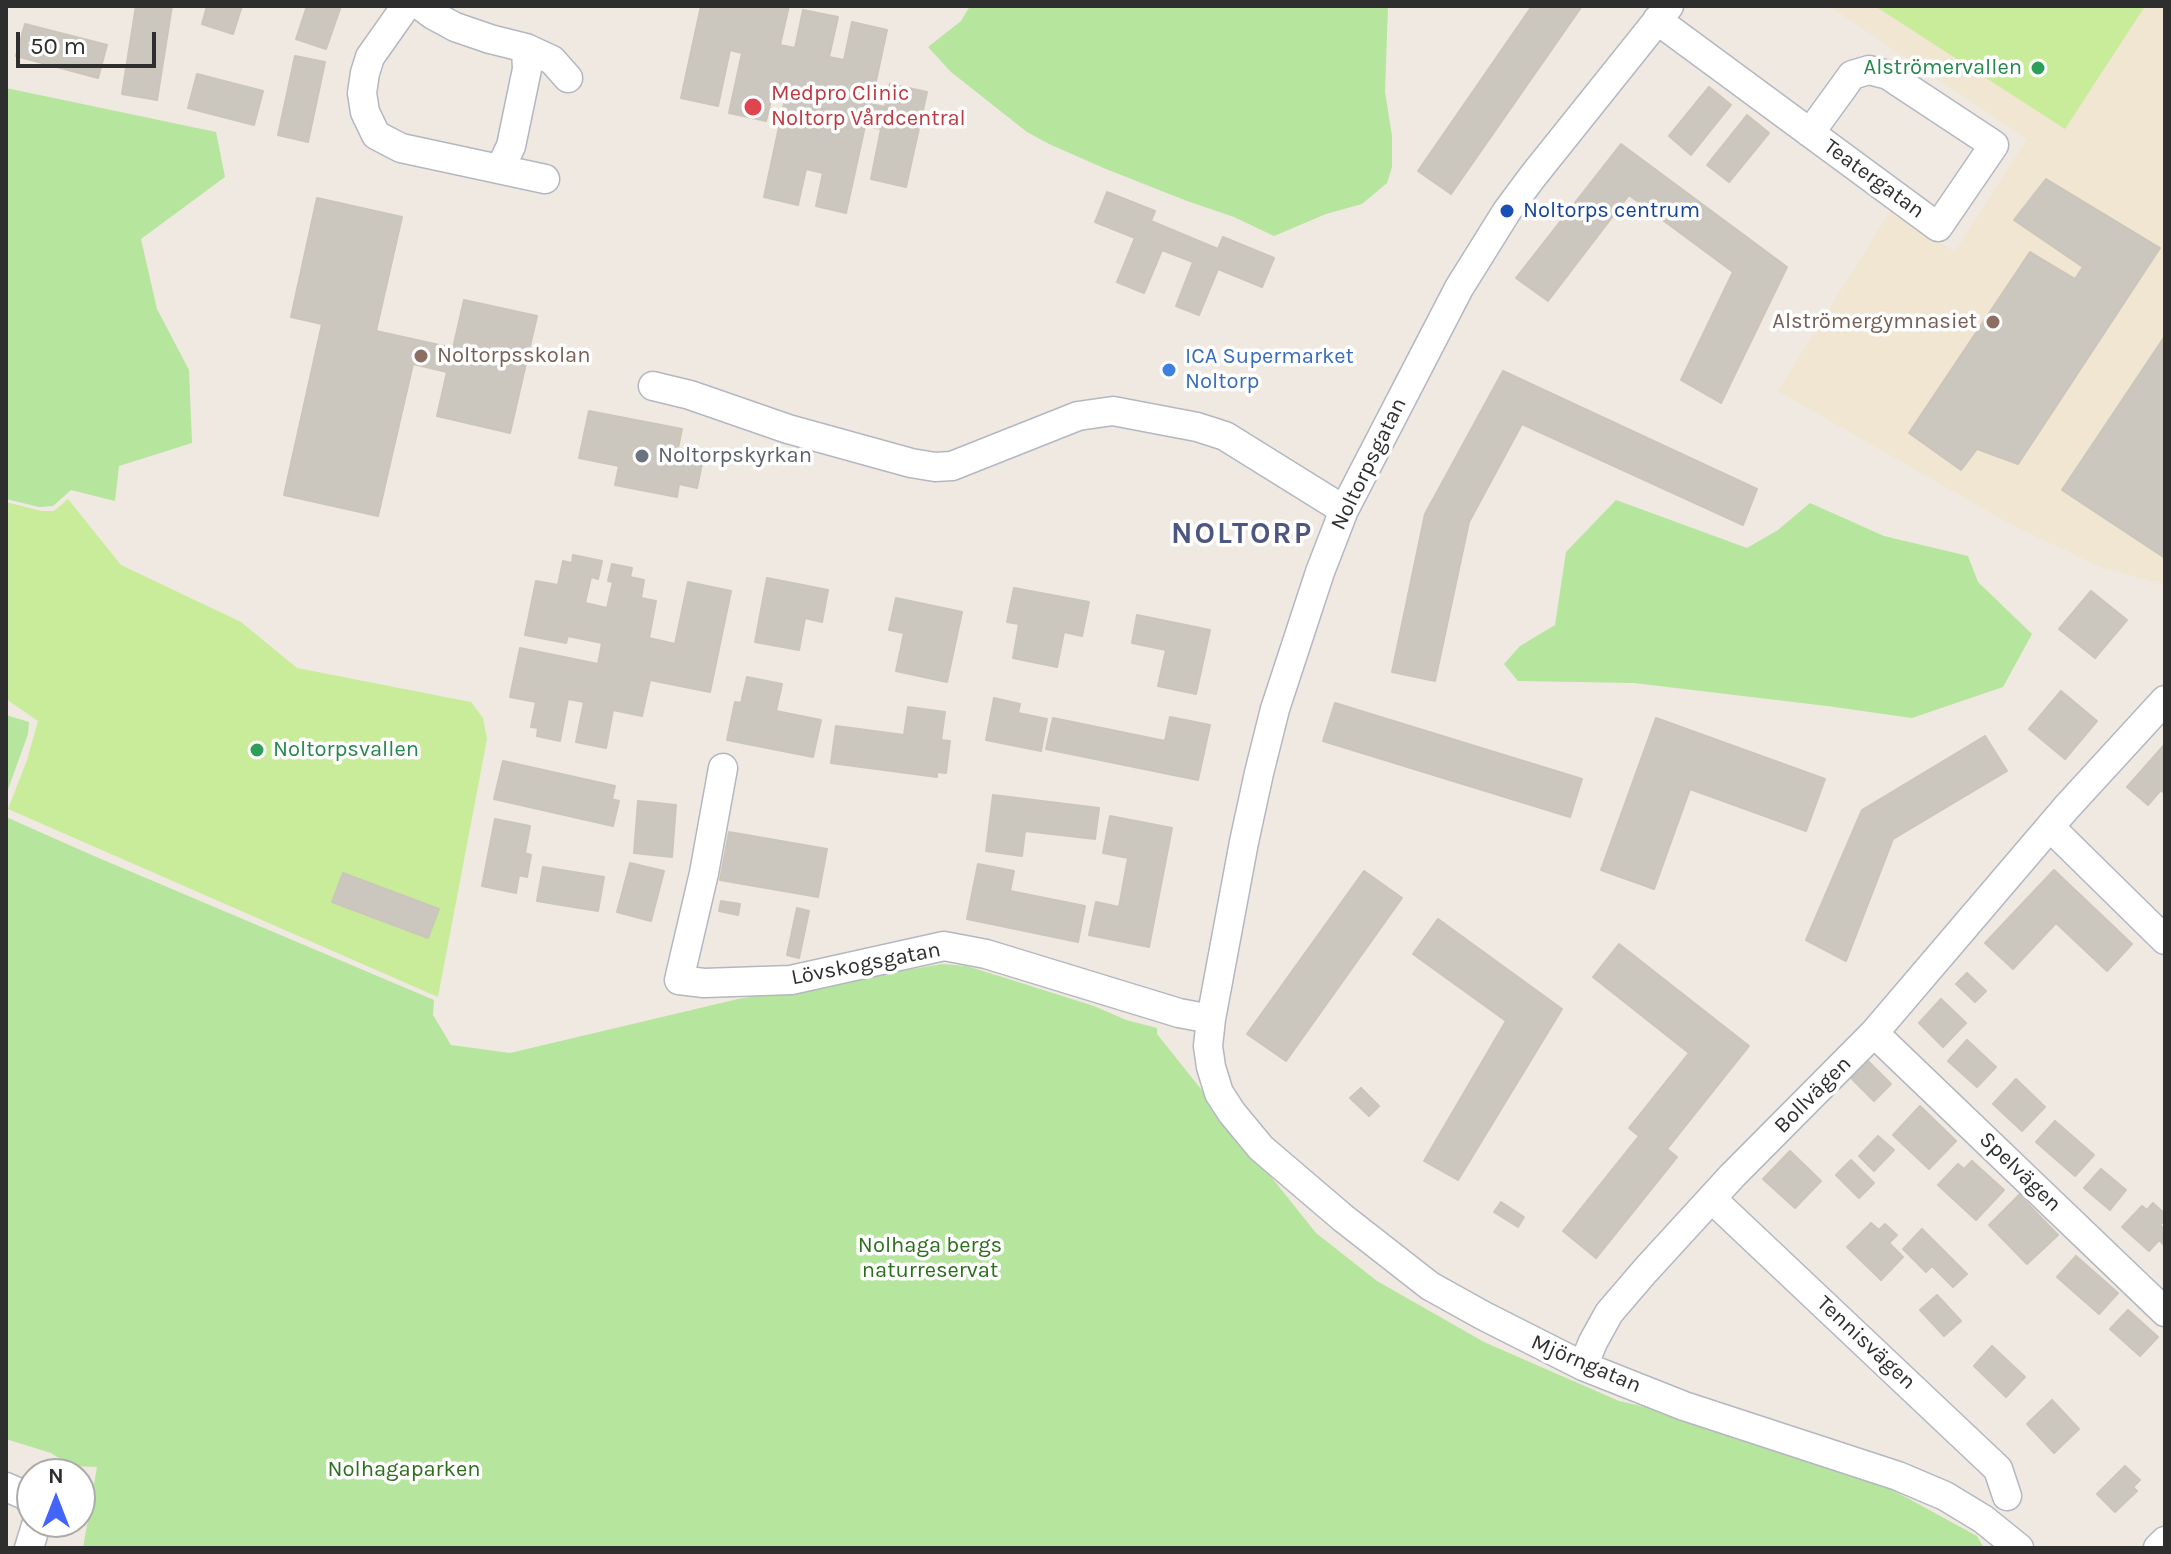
<!DOCTYPE html>
<html>
<head>
<meta charset="utf-8">
<style>
  body { margin:0 }
  #map { position:relative; width:2171px; height:1554px; overflow:hidden; background:#efe9e1; font-family:Karla,sans-serif }
  canvas { display:block }
  .frame { position:absolute; inset:0; border:8px solid #2e2e2e; pointer-events:none }
  .north { position:absolute; left:16px; top:1458px; width:80px; height:80px; box-sizing:border-box; background:#fff; border:2px solid #ababab; border-radius:50%; rotate:0deg; font-size:22px; font-weight:700; line-height:32px; text-align:center; color:#2e2e2e }
  .north::after { content:''; display:block; margin:auto; width:28px; height:36px; background:#4264fb; clip-path:polygon(50% 0,100% 100%,50% 72%,0 100%) }
  .scale { position:absolute; left:16px; top:32px; width:140px; height:36px; box-sizing:border-box; border:4px solid #2e2e2e; border-top:0; padding-left:10px; font-size:24px; line-height:28px; white-space:nowrap; color:#2e2e2e; -webkit-text-stroke:6px #fff; paint-order:stroke }
</style>
</head>
<body>
<div id="map">
<canvas width="2171" height="1554"></canvas>
<div class="frame"></div>
<div class="north">N</div>
<div class="scale">50 m</div>
</div>
<script>
const c = document.querySelector('canvas').getContext('2d');
c.lineJoin = 'round';
function fillPath(path, color) {
  c.fillStyle = color;
  c.fill(path, 'evenodd');
}
function toPath(rows) {
  const path = new Path2D();
  for (const r of rows) {
    path.moveTo(r[0], r[1]);
    for (let i = 2; i < r.length; i += 2) path.lineTo(r[i], r[i + 1]);
  }
  return path;
}
function strokePath(path, color, width, dash) {
  c.strokeStyle = color;
  c.lineWidth = width;
  c.lineCap = dash ? 'butt' : 'round';
  c.setLineDash(dash || []);
  c.stroke(path);
}
function write(font, color, halo, rows, align = 'center') {
  c.font = font + ' Karla,sans-serif';
  c.lineWidth = 7;
  c.setLineDash([]);
  c.textBaseline = 'middle';
  c.strokeStyle = halo;
  c.fillStyle = color;
  for (const [text, x, y, turn = 0] of rows) {
    c.save();
    c.translate(x, y);
    c.rotate((+turn || 0) * Math.PI / 180);
    c.textAlign = isNaN(turn) ? turn : align;
    if (halo) c.strokeText(text, 0, 0);
    c.fillText(text, 0, 0);
    c.restore();
  }
}
const education = toPath([
  [1829,6,2165,6,2165,585,2103,568,2012,525,1778,391,1891,210,1955,252,2027,139]
]);
const green = toPath([
  [970,6,1388,6,1385,92,1392,136,1392,167,1387,183,1362,204,1326,214,1274,236,1234,217,1187,201,1106,169,1049,144,1027,132,951,72,928,47,961,21],
  [6,88,216,132,225,177,141,239,157,309,189,370,192,443,119,466,115,501,71,490,53,506,39,507,6,499],
  [1616,500,1747,548,1778,530,1810,503,1884,536,1968,556,1978,582,2032,634,2003,687,1912,718,1827,706,1634,683,1518,681,1504,664,1520,646,1555,625,1566,552],
  [6,715,29,722,28,734,6,795],
  [6,817,94,856,434,1000,433,1015,451,1045,510,1053,738,999,942,964,967,966,999,976,1094,1006,1126,1020,1157,1028,1157,1034,1316,1233,1377,1281,1484,1342,1619,1401,1667,1412,1865,1475,1977,1536,1984,1548,83,1548,97,1467,71,1466,51,1453,6,1439]
]);
const pitch = toPath([
  [1875,6,2145,6,2065,129],
  [68,499,121,565,241,622,297,668,471,702,483,718,487,739,438,997,8,809,27,760,38,721,6,699,6,502,41,511,54,511]
]);
const building = toPath([
  [136,6,172,6,157,100,122,94,136,6],
  [207,6,242,6,233,34,202,24,207,6],
  [307,6,341,6,326,49,296,39,307,6],
  [701,6,789,6,780,45,795,48,803,10,838,17,829,57,844,60,852,22,887,30,871,104,885,107,890,84,927,92,906,187,871,179,881,129,865,126,846,213,816,206,823,173,806,169,798,205,764,197,785,99,772,97,766,121,729,113,742,53,730,50,718,106,681,98,701,6],
  [1532,6,1582,6,1451,194,1418,171,1532,6],
  [25,24,107,45,98,78,16,56,25,24],
  [295,56,325,62,308,142,278,135,295,56],
  [197,74,263,91,254,125,188,108,197,74],
  [1709,87,1731,105,1691,155,1669,136,1709,87],
  [1747,115,1769,133,1729,182,1707,165,1747,115],
  [1621,144,1787,267,1721,403,1681,380,1733,272,1629,195,1548,301,1516,278,1621,144],
  [2046,179,2160,248,2018,464,1977,449,1961,470,1909,433,2030,252,2075,279,2083,267,2014,220,2046,179],
  [1107,192,1155,211,1151,221,1218,249,1223,237,1274,258,1262,287,1218,269,1199,315,1176,306,1193,262,1162,250,1144,293,1117,282,1135,238,1095,222,1107,192],
  [317,198,402,217,376,331,453,348,464,300,537,316,510,433,437,416,447,372,413,364,378,516,284,495,322,324,291,317,317,198],
  [2165,336,2165,558,2062,490,2165,336],
  [1503,371,1757,489,1743,525,1522,424,1469,522,1435,681,1392,672,1425,514,1503,371],
  [589,411,682,429,678,448,704,454,697,488,679,484,677,497,615,485,619,466,579,458,589,411],
  [573,555,602,561,598,579,591,577,585,603,607,608,613,582,608,581,612,564,632,568,630,577,644,580,641,598,656,601,649,638,675,644,688,582,731,591,710,692,650,680,642,716,613,710,606,748,576,742,584,702,568,699,560,741,537,736,538,728,531,727,536,702,510,697,520,648,598,664,602,643,568,636,566,643,525,635,536,581,558,585,563,561,572,563,573,555],
  [767,578,828,590,822,622,805,618,799,650,755,642,767,578],
  [1014,588,1089,602,1082,636,1064,632,1057,667,1013,658,1019,624,1007,622,1014,588],
  [2091,591,2127,620,2095,658,2059,629,2091,591],
  [896,598,962,612,947,682,896,671,904,633,889,630,896,598],
  [1137,615,1210,630,1196,694,1158,686,1166,650,1132,643,1137,615],
  [747,677,782,684,776,711,821,720,813,757,727,740,735,702,741,703,747,677],
  [2061,691,2097,721,2065,759,2029,729,2061,691],
  [994,698,1020,704,1018,713,1047,719,1041,751,986,740,994,698],
  [1335,703,1582,779,1570,817,1323,741,1335,703],
  [908,707,945,712,941,740,950,741,946,773,937,772,937,777,831,763,836,726,904,735,908,707],
  [1170,717,1210,725,1198,780,1046,749,1053,718,1165,741,1170,717],
  [1656,718,1825,779,1806,831,1690,789,1654,889,1601,870,1656,718],
  [1985,736,2007,771,1893,839,1846,961,1806,940,1862,810,1985,736],
  [2165,744,2165,794,2161,790,2148,805,2127,787,2165,744],
  [503,761,615,786,612,799,619,801,613,826,494,799,503,761],
  [993,795,1099,808,1095,839,1025,831,1022,856,986,851,993,795],
  [638,801,676,805,672,857,634,853,638,801],
  [1110,816,1172,828,1149,947,1089,935,1096,902,1119,907,1128,858,1103,853,1110,816],
  [495,819,530,826,525,853,531,855,527,877,519,875,516,893,482,886,495,819],
  [729,832,827,849,818,897,720,880,729,832],
  [630,863,664,871,651,921,617,912,630,863],
  [978,864,1014,871,1010,891,1085,906,1078,942,967,919,978,864],
  [543,867,604,877,598,911,537,901,543,867],
  [2054,870,2132,944,2107,971,2056,923,2013,969,1985,943,2054,870],
  [1364,871,1402,898,1286,1061,1247,1034,1364,871],
  [343,873,439,909,428,938,332,902,343,873],
  [721,901,740,904,738,915,719,911,721,901],
  [797,908,809,911,799,958,787,955,797,908],
  [1438,919,1562,1009,1458,1180,1424,1161,1506,1021,1413,954,1438,919],
  [1619,944,1749,1046,1667,1149,1677,1157,1596,1258,1563,1231,1639,1136,1629,1128,1689,1053,1593,977,1619,944],
  [1967,973,1986,991,1975,1002,1956,984,1967,973],
  [1941,999,1966,1023,1943,1047,1919,1023,1941,999],
  [1967,1040,1996,1067,1977,1087,1948,1061,1967,1040],
  [1867,1060,1891,1084,1874,1101,1850,1077,1867,1060],
  [2016,1079,2045,1107,2022,1131,1993,1104,2016,1079],
  [1361,1088,1379,1106,1369,1116,1350,1098,1361,1088],
  [1920,1106,1956,1141,1929,1169,1893,1135,1920,1106],
  [2055,1121,2094,1155,2075,1176,2036,1142,2055,1121],
  [1878,1136,1894,1150,1874,1171,1859,1156,1878,1136],
  [1790,1151,1821,1181,1795,1208,1763,1179,1790,1151],
  [1851,1160,1874,1183,1859,1198,1836,1175,1851,1160],
  [1972,1161,2004,1190,1976,1220,1938,1185,1958,1164,1964,1169,1972,1161],
  [2101,1169,2126,1190,2110,1210,2084,1188,2101,1169],
  [2019,1195,2058,1235,2027,1264,1989,1225,2019,1195],
  [1501,1202,1524,1217,1518,1227,1494,1212,1501,1202],
  [2153,1203,2165,1214,2165,1219,2160,1225,2165,1230,2165,1246,2159,1240,2149,1251,2122,1227,2142,1206,2147,1210,2153,1203],
  [1871,1223,1879,1230,1885,1224,1897,1235,1889,1243,1903,1257,1881,1280,1847,1247,1871,1223],
  [1922,1229,1967,1274,1953,1287,1932,1266,1926,1272,1903,1249,1922,1229],
  [2076,1256,2118,1293,2099,1314,2057,1277,2076,1256],
  [1937,1295,1961,1321,1944,1336,1920,1310,1937,1295],
  [2128,1310,2158,1337,2140,1356,2110,1329,2128,1310],
  [1992,1346,2025,1377,2006,1397,1974,1366,1992,1346],
  [2052,1400,2079,1429,2054,1453,2027,1424,2052,1400],
  [2125,1466,2140,1480,2133,1487,2137,1491,2115,1512,2097,1494,2125,1466]
]);
const minor = toPath([
  [406,6,370,57,365,73,362,93,365,112,376,135,401,148,545,179],
  [421,6,433,15,455,27,490,39,526,48,552,60,568,78],
  [1669,6,1533,176,1507,211,1459,288,1344,510,1320,572,1275,709,1259,773,1244,842,1211,1019,1208,1046,1211,1067,1219,1093,1232,1113,1261,1148,1343,1218,1430,1286,1484,1316,1583,1366,1684,1406,1898,1476,1945,1496,1983,1519,2019,1548],
  [1657,20,1938,227,1994,145,1888,75,1869,70,1852,75,1810,133],
  [500,169,511,146,527,69,526,48],
  [653,386,690,395,788,429,911,463,935,467,952,466,1078,416,1113,411,1197,427,1225,436,1344,510],
  [723,768,704,873,679,980,704,983,791,980,944,946,986,954,1179,1013,1211,1019],
  [2050,827,2165,940],
  [1874,1033,2165,1312],
  [1712,1199,1998,1469,2007,1496],
  [1583,1366,1593,1342,1609,1313,1645,1271,1732,1176,1874,1033,2066,808,2165,700],
  [6,1487,27,1496,32,1504],
  [29,1548,37,1522],
  [2158,1548,2165,1541]
]);
const markers = [
  [2038,68,8,"#2e9e5b"],
  [753,107,10,"#e0444e"],
  [1507,211,8,"#1a4fb4"],
  [1993,322,8,"#8d6e63"],
  [421,356,8,"#8d6e63"],
  [1169,370,8,"#3f7fe0"],
  [642,456,8,"#6b7280"],
  [257,750,8,"#2e9e5b"]
];
const leisureNames = [
  ["Alströmervallen",2022,68],
  ["Noltorpsvallen",273,750,"left"]
];
const healthNames = [
  ["Medpro Clinic",771,94],
  ["Noltorp Vårdcentral",771,119]
];
const streetNames = [
  ["Teatergatan",1874,179,36],
  ["Noltorpsgatan",1369,464,-64],
  ["Lövskogsgatan",866,964,-11],
  ["Bollvägen",1813,1095,-45],
  ["Spelvägen",2020,1172,44],
  ["Tennisvägen",1866,1343,43],
  ["Mjörngatan",1586,1364,23]
];
const transitNames = [
  ["Noltorps centrum",1523,211]
];
const educationNames = [
  ["Alströmergymnasiet",1977,322],
  ["Noltorpsskolan",437,356,"left"]
];
const shopNames = [
  ["ICA Supermarket",1185,357],
  ["Noltorp",1185,382]
];
const worshipNames = [
  ["Noltorpskyrkan",658,456]
];
const parkNames = [
  ["Nolhaga bergs",930,1246],
  ["naturreservat",930,1271],
  ["Nolhagaparken",404,1470]
];
const districtNames = [
  ["NOLTORP",1242,534]
];
fillPath(education, '#f0e6d1');
fillPath(green, '#b6e59e');
fillPath(pitch, '#c9ec9a');
fillPath(building, '#cbc7bf');
strokePath(building, '#cbc5ba', 2);
strokePath(minor, '#b4b7c1', 31);
strokePath(minor, '#fff', 28);
for (const [x, y, r, color] of markers) {
  const dot = new Path2D();
  dot.arc(x, y, r, 0, 2 * Math.PI);
  c.fillStyle = color;
  c.fill(dot);
  strokePath(dot, '#fff', 3);
}
write('22px', '#27864d', '#fff', leisureNames, 'right');
write('22px', '#be3a42', '#fff', healthNames, 'left');
write('22px', '#2e2e2e', '#fff', streetNames);
write('22px', '#164399', '#fff', transitNames, 'left');
write('22px', '#785e54', '#fff', educationNames, 'right');
write('22px', '#366cbe', '#fff', shopNames, 'left');
write('22px', '#5b616d', '#fff', worshipNames, 'left');
write('22px', '#2c6e1b', '#fff', parkNames);
c.letterSpacing = '2px';
write('bold 30px', '#4d5680', '#fff', districtNames);
c.letterSpacing = '0px';
</script>
</body>
</html>
